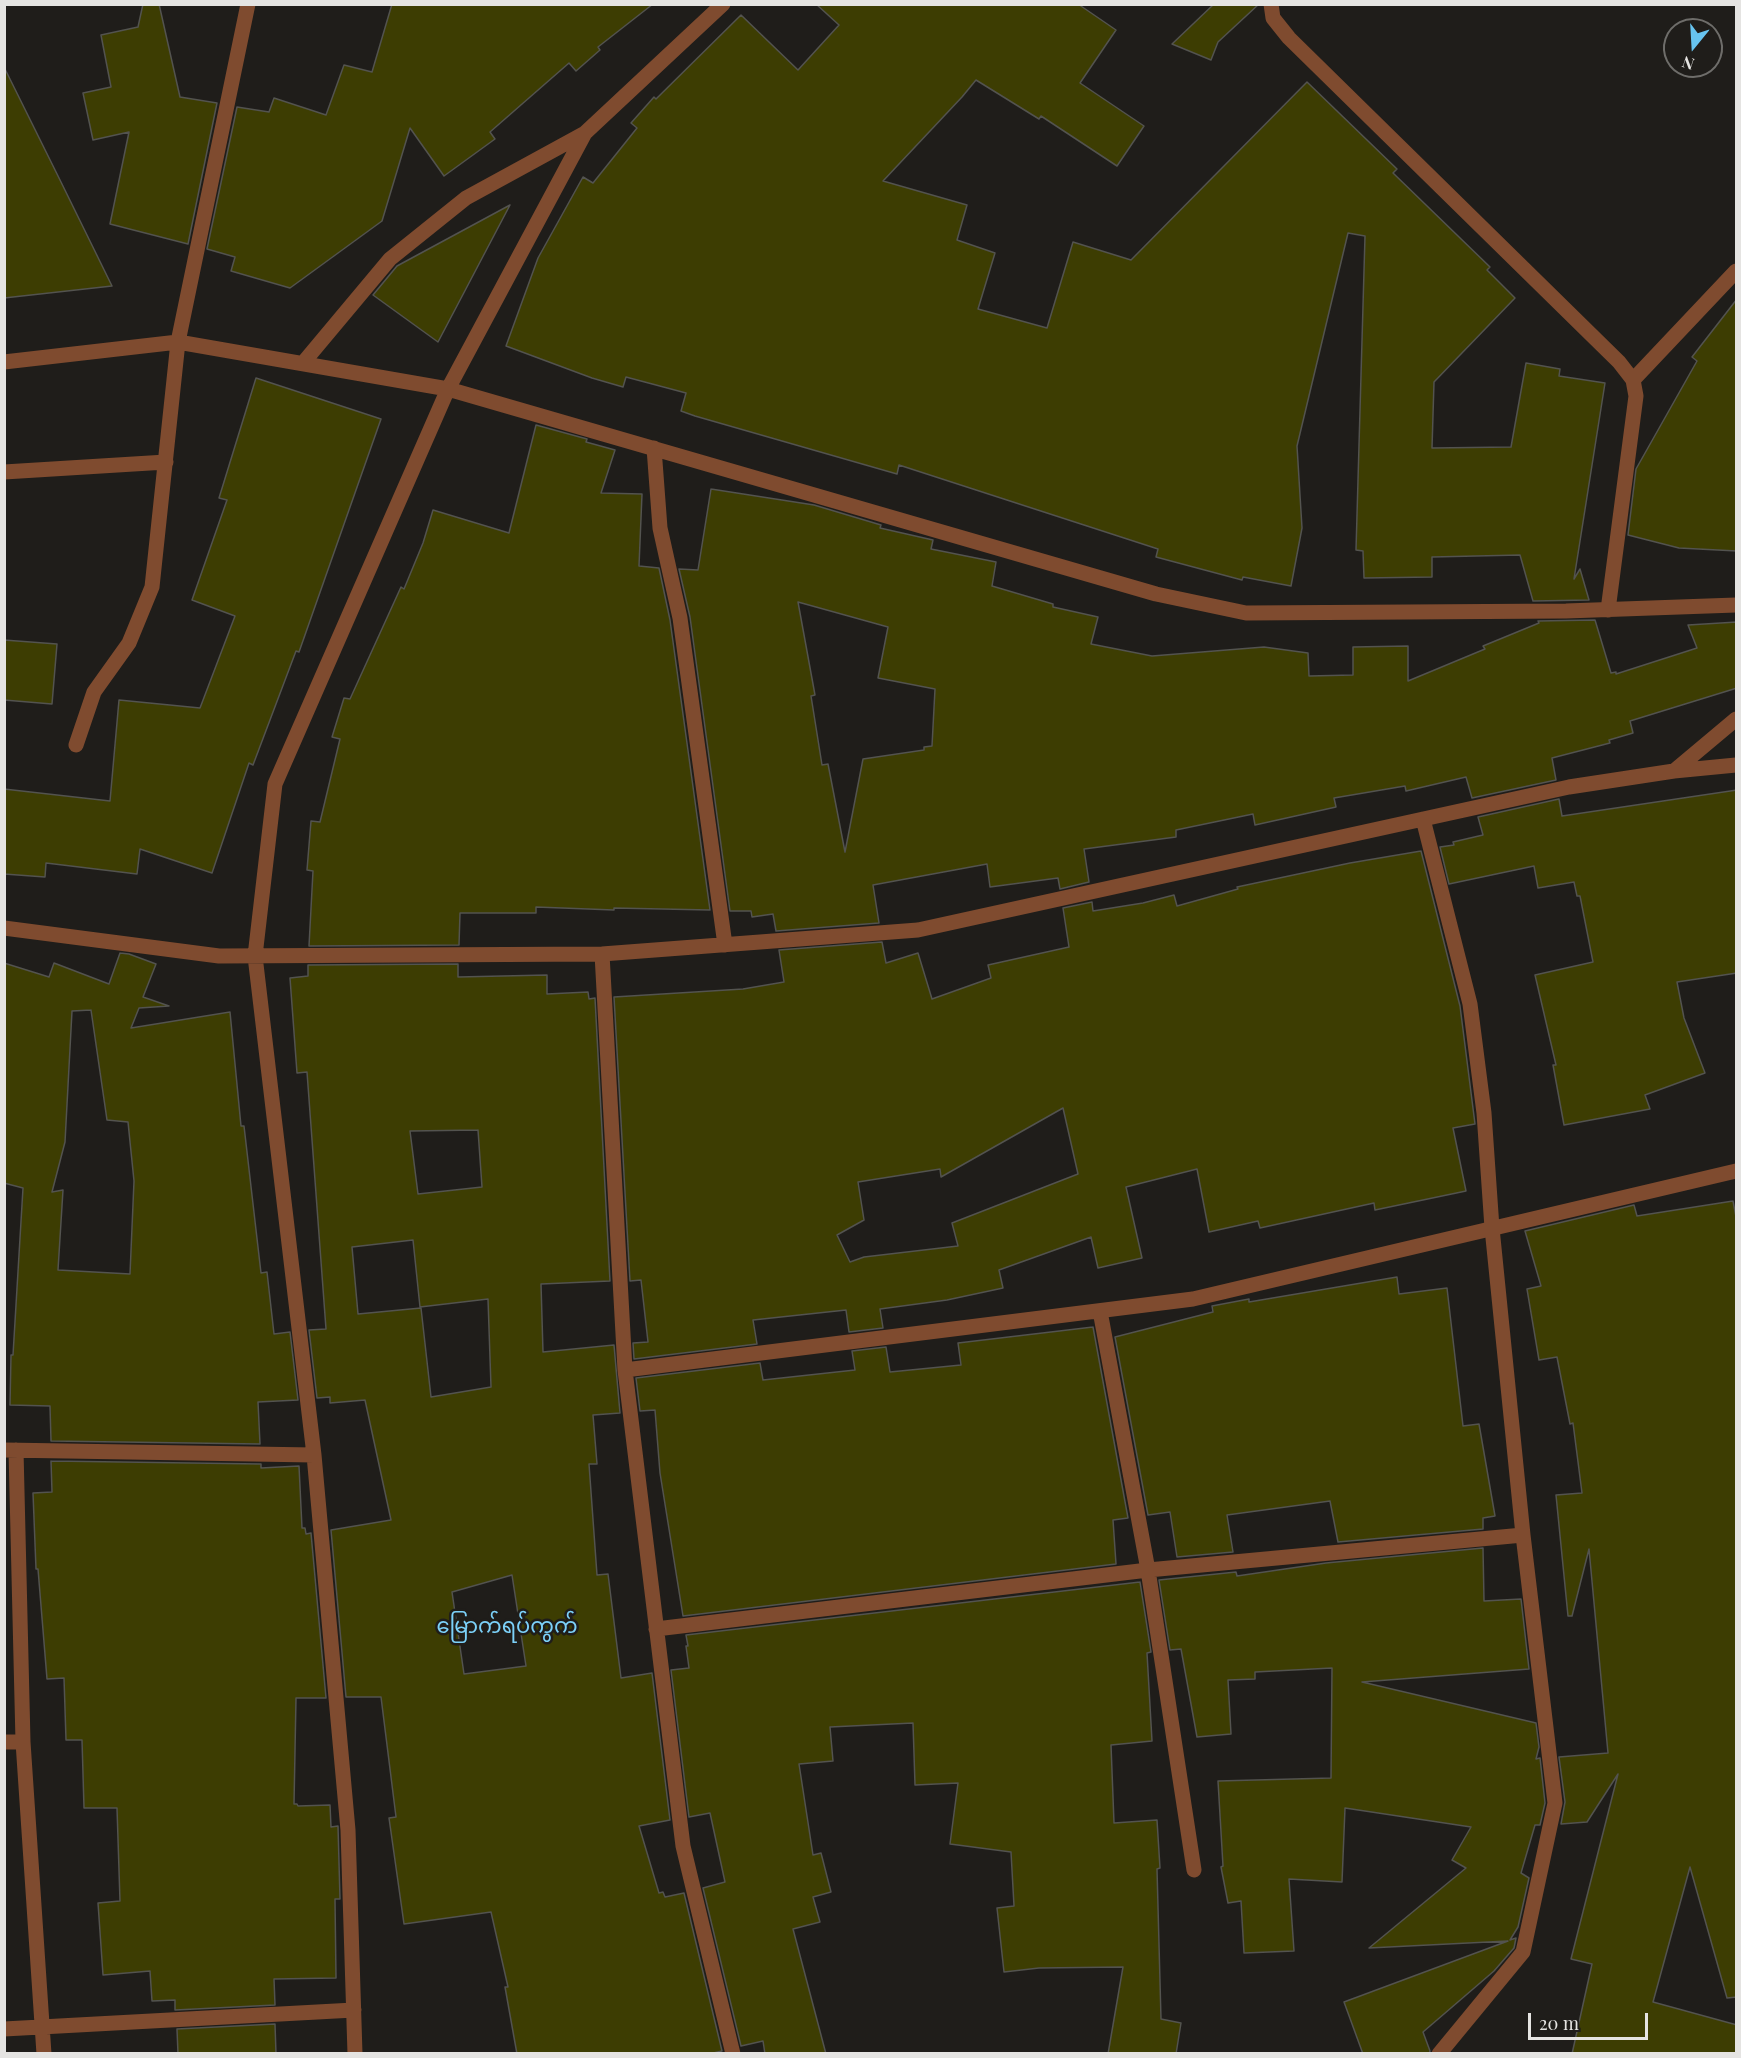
<!DOCTYPE html>
<html>
<head>
<meta charset="utf-8">
<style>
  body { margin:0 }
  #map { position:relative; width:1741px; height:2058px; overflow:hidden; background:#1f1d1a; font-family:"Playfair Display",serif }
  canvas { display:block }
  .frame { position:absolute; inset:0; border:6px solid #e5e4e2; pointer-events:none }
  .north { position:absolute; left:1663px; top:18px; width:60px; height:60px; box-sizing:border-box; background:#1f1d1a; border:2px solid #6e6d6a; border-radius:50%; rotate:198deg; font-size:16px; font-weight:700; line-height:24px; text-align:center; color:#e5e4e2 }
  .north::after { content:''; display:block; margin:auto; width:21px; height:27px; background:#67c4f0; clip-path:polygon(50% 0,100% 100%,50% 72%,0 100%) }
  .scale { position:absolute; left:1528px; top:2013px; width:120px; height:27px; box-sizing:border-box; border:3px solid #e5e4e2; border-top:0; padding-left:8px; font-size:18px; line-height:21px; white-space:nowrap; color:#e5e4e2; -webkit-text-stroke:4px #1f1d1a; paint-order:stroke }
</style>
</head>
<body>
<div id="map">
<canvas width="1741" height="2058"></canvas>
<div class="frame"></div>
<div class="north">N</div>
<div class="scale">20 m</div>
</div>
<script>
const c = document.querySelector('canvas').getContext('2d');
c.lineJoin = 'round';
function fillPath(path, color) {
  c.fillStyle = color;
  c.fill(path, 'evenodd');
}
function toPath(rows) {
  const path = new Path2D();
  for (const r of rows) {
    path.moveTo(r[0], r[1]);
    for (let i = 2; i < r.length; i += 2) path.lineTo(r[i], r[i + 1]);
  }
  return path;
}
function strokePath(path, color, width, dash) {
  c.strokeStyle = color;
  c.lineWidth = width;
  c.lineCap = dash ? 'butt' : 'round';
  c.setLineDash(dash || []);
  c.stroke(path);
}
function write(font, color, halo, rows, align = 'center') {
  c.font = font + ' "Playfair Display","Noto Sans Myanmar",serif';
  c.lineWidth = 5;
  c.setLineDash([]);
  c.textBaseline = 'middle';
  c.strokeStyle = halo;
  c.fillStyle = color;
  for (const [text, x, y, turn = 0] of rows) {
    c.save();
    c.translate(x, y);
    c.rotate((+turn || 0) * Math.PI / 180);
    c.textAlign = isNaN(turn) ? turn : align;
    if (halo) c.strokeText(text, 0, 0);
    c.fillText(text, 0, 0);
    c.restore();
  }
}
const building = toPath([
  [143,4,159,4,180,97,217,103,188,244,110,224,129,132,93,140,83,93,111,87,101,35,138,27,143,4],
  [392,4,653,4,598,47,600,50,576,71,569,63,490,132,495,139,444,176,410,128,382,221,290,288,231,271,235,257,207,249,237,107,269,112,274,98,326,115,344,65,372,72,392,4],
  [816,4,1078,4,1116,30,1080,83,1144,126,1117,166,1041,116,1039,119,976,80,962,97,883,181,967,205,957,240,995,253,978,309,1047,328,1073,242,1131,260,1307,82,1397,169,1393,173,1490,267,1487,270,1515,298,1434,382,1432,448,1511,447,1526,363,1560,369,1559,376,1605,383,1574,579,1580,569,1589,600,1533,601,1520,555,1432,557,1432,577,1364,578,1363,551,1356,550,1365,236,1348,233,1297,446,1302,528,1291,586,1243,577,1242,580,1156,557,1158,549,899,465,897,474,695,416,681,411,686,393,626,377,623,387,592,378,506,346,538,258,583,177,593,183,637,128,631,123,654,97,656,99,741,15,798,70,839,25,816,4],
  [1214,4,1259,4,1218,42,1211,60,1172,44,1214,4],
  [4,67,60,180,112,286,4,298,4,67],
  [510,205,438,342,373,295,397,266,510,205],
  [1737,299,1737,551,1679,548,1628,535,1636,469,1697,361,1692,357,1737,299],
  [256,378,381,419,299,652,296,651,253,765,249,763,212,873,140,849,137,874,46,863,45,877,4,874,4,789,110,801,119,700,200,708,235,616,192,600,227,500,219,498,256,378],
  [536,425,587,439,586,442,615,450,601,493,642,494,639,566,659,568,670,620,710,910,614,908,614,910,536,907,536,913,460,913,459,945,309,946,313,871,307,870,311,821,320,822,340,739,332,737,344,698,350,699,401,587,404,589,423,543,433,510,509,533,536,425],
  [711,489,814,505,881,525,880,528,933,540,931,549,996,562,992,586,1053,604,1053,607,1098,617,1091,644,1152,656,1264,647,1308,653,1309,676,1353,675,1353,647,1408,646,1408,681,1485,649,1483,646,1539,623,1538,621,1595,620,1611,673,1616,672,1616,674,1697,648,1688,625,1737,622,1737,688,1630,721,1633,733,1609,740,1610,743,1552,758,1556,780,1472,798,1466,777,1406,791,1405,786,1334,798,1336,807,1255,825,1253,814,1176,830,1176,837,1084,849,1089,882,1060,889,1058,878,990,887,987,864,873,885,879,923,776,931,773,914,752,917,751,911,730,911,690,617,679,569,698,570,711,489],
  [798,602,888,627,878,678,935,689,932,746,924,747,924,750,863,759,845,852,828,764,822,765,811,696,815,695,798,602],
  [4,640,57,644,52,704,4,700,4,640],
  [1737,790,1737,973,1677,982,1684,1018,1705,1073,1645,1095,1650,1109,1564,1125,1553,1065,1556,1065,1535,975,1593,962,1580,896,1577,896,1574,882,1538,888,1534,866,1449,884,1440,847,1454,845,1453,842,1483,835,1478,817,1559,799,1562,816,1737,790],
  [1421,851,1460,1006,1475,1124,1453,1128,1466,1191,1375,1210,1374,1203,1260,1228,1258,1221,1209,1232,1197,1169,1126,1187,1142,1258,1098,1268,1091,1237,999,1270,1003,1288,947,1300,880,1309,883,1328,849,1332,846,1310,753,1320,757,1344,634,1359,633,1343,648,1342,641,1280,630,1281,614,997,743,989,784,982,779,950,882,942,886,963,918,953,932,999,991,978,988,965,1069,947,1063,908,1092,902,1093,911,1143,903,1174,895,1177,906,1238,889,1237,887,1350,863,1421,851],
  [1063,1108,1078,1174,952,1223,958,1246,864,1257,850,1262,837,1235,864,1220,858,1182,940,1169,941,1177,1063,1108],
  [120,953,129,954,156,964,143,997,169,1006,139,1008,131,1028,230,1012,241,1126,244,1126,261,1273,267,1272,274,1334,290,1332,298,1400,258,1402,260,1444,51,1441,50,1406,10,1405,11,1355,13,1355,23,1188,4,1183,4,963,49,977,54,963,109,984,120,953],
  [91,1010,107,1120,128,1122,134,1181,130,1274,58,1270,63,1190,52,1192,65,1142,72,1011,91,1010],
  [458,964,458,977,547,975,547,994,588,992,589,999,595,998,610,1281,541,1284,543,1352,614,1345,620,1413,593,1415,597,1464,589,1464,597,1575,608,1574,621,1678,652,1673,670,1820,639,1826,659,1893,663,1892,665,1897,684,1893,722,2051,709,2054,517,2054,505,1987,508,1987,491,1912,404,1924,389,1818,396,1817,381,1697,346,1697,331,1530,391,1520,365,1400,330,1403,330,1397,317,1398,309,1330,326,1329,307,1072,297,1073,290,978,308,976,308,965,458,964],
  [478,1130,482,1187,418,1194,410,1131,478,1130],
  [413,1240,420,1307,488,1299,491,1387,431,1397,421,1308,358,1314,352,1247,413,1240],
  [512,1575,526,1666,464,1674,452,1592,512,1575],
  [1733,1201,1737,1222,1737,1997,1727,1998,1690,1867,1653,2002,1737,2025,1737,2054,1572,2054,1592,1964,1571,1959,1618,1774,1587,1822,1561,1824,1565,1802,1559,1757,1608,1753,1589,1549,1572,1616,1568,1616,1556,1495,1582,1493,1573,1423,1570,1424,1557,1357,1539,1360,1527,1289,1541,1286,1525,1231,1634,1205,1637,1216,1733,1201],
  [1397,1277,1399,1294,1447,1288,1463,1426,1479,1424,1495,1516,1483,1518,1483,1529,1338,1542,1330,1501,1227,1515,1233,1552,1177,1557,1170,1512,1148,1515,1115,1337,1213,1312,1212,1306,1249,1299,1249,1302,1397,1277],
  [1093,1327,1128,1518,1113,1520,1116,1564,683,1616,660,1473,655,1410,640,1411,636,1378,760,1363,763,1380,855,1370,852,1351,886,1347,890,1372,961,1365,958,1343,1093,1327],
  [51,1461,261,1464,261,1468,299,1466,302,1528,305,1528,306,1534,311,1533,326,1698,296,1698,294,1804,297,1804,298,1806,330,1805,331,1827,338,1826,340,1899,335,1899,336,1978,274,1979,275,2005,175,2010,175,2000,152,2001,150,1971,103,1975,98,1903,120,1901,117,1808,84,1808,82,1740,66,1740,64,1678,47,1679,38,1569,36,1569,33,1493,52,1492,51,1461],
  [1483,1548,1484,1601,1521,1599,1529,1669,1362,1682,1536,1723,1539,1747,1536,1759,1540,1758,1545,1803,1540,1825,1535,1825,1521,1873,1529,1878,1518,1927,1510,1940,1516,1938,1514,1948,1494,1971,1423,2032,1430,2051,1429,2054,1363,2054,1344,2002,1508,1941,1369,1948,1466,1868,1452,1860,1471,1827,1345,1808,1342,1882,1289,1879,1294,1951,1244,1953,1241,1901,1228,1903,1221,1867,1223,1866,1218,1781,1331,1778,1332,1668,1255,1672,1255,1679,1228,1680,1231,1734,1197,1737,1181,1649,1170,1650,1159,1580,1236,1572,1237,1576,1326,1563,1483,1548],
  [1140,1582,1151,1652,1147,1653,1152,1741,1111,1745,1114,1823,1157,1820,1160,1868,1157,1869,1161,2019,1181,2023,1176,2054,1108,2054,1123,1967,1039,1968,1004,1972,997,1908,1014,1906,1011,1852,950,1844,958,1783,915,1785,913,1723,830,1727,833,1761,799,1764,813,1855,821,1853,831,1892,813,1897,820,1922,793,1929,826,2054,765,2054,763,2041,741,2046,703,1888,725,1882,710,1813,689,1817,671,1670,689,1668,686,1646,688,1646,686,1635,1140,1582],
  [275,2024,276,2054,178,2054,177,2029,275,2024]
]);
const minor = toPath([
  [1271,4,1273,18,1289,38,1619,362,1633,380,1636,396,1608,610],
  [4,362,178,342,448,389,1156,594,1246,613,1566,611,1736,605],
  [303,363,390,259,466,198,585,133],
  [1633,380,1736,271],
  [654,448,660,528,680,618,725,945],
  [4,472,166,462],
  [76,745,94,692,129,643,152,587,178,342,248,4],
  [1674,771,1736,719],
  [1423,819,1470,1004,1484,1113,1492,1228,1523,1535,1555,1803,1523,1952,1439,2054],
  [4,928,219,956,602,954,918,930,1569,787,1674,771,1736,765],
  [602,954,625,1370,683,1846,733,2054],
  [1100,1311,1148,1570,1194,1870],
  [625,1370,1193,1299,1736,1171],
  [4,1450,314,1455],
  [16,1450,23,1742,44,2054],
  [656,1629,1148,1570,1523,1535],
  [4,1742,23,1742],
  [4,2029,354,2010],
  [355,2054,348,1830,314,1455,255,956,275,784,448,389,585,133,723,4]
]);
const quarterNames = [
  ["မြောက်ရပ်ကွက်",507,1626]
];
fillPath(building, '#3d3d02');
strokePath(building, '#53534f', 1.5);
strokePath(minor, '#7f4b2f', 15);
write('21px', '#7cd1f9', '#1f1d1a', quarterNames);
</script>
</body>
</html>
